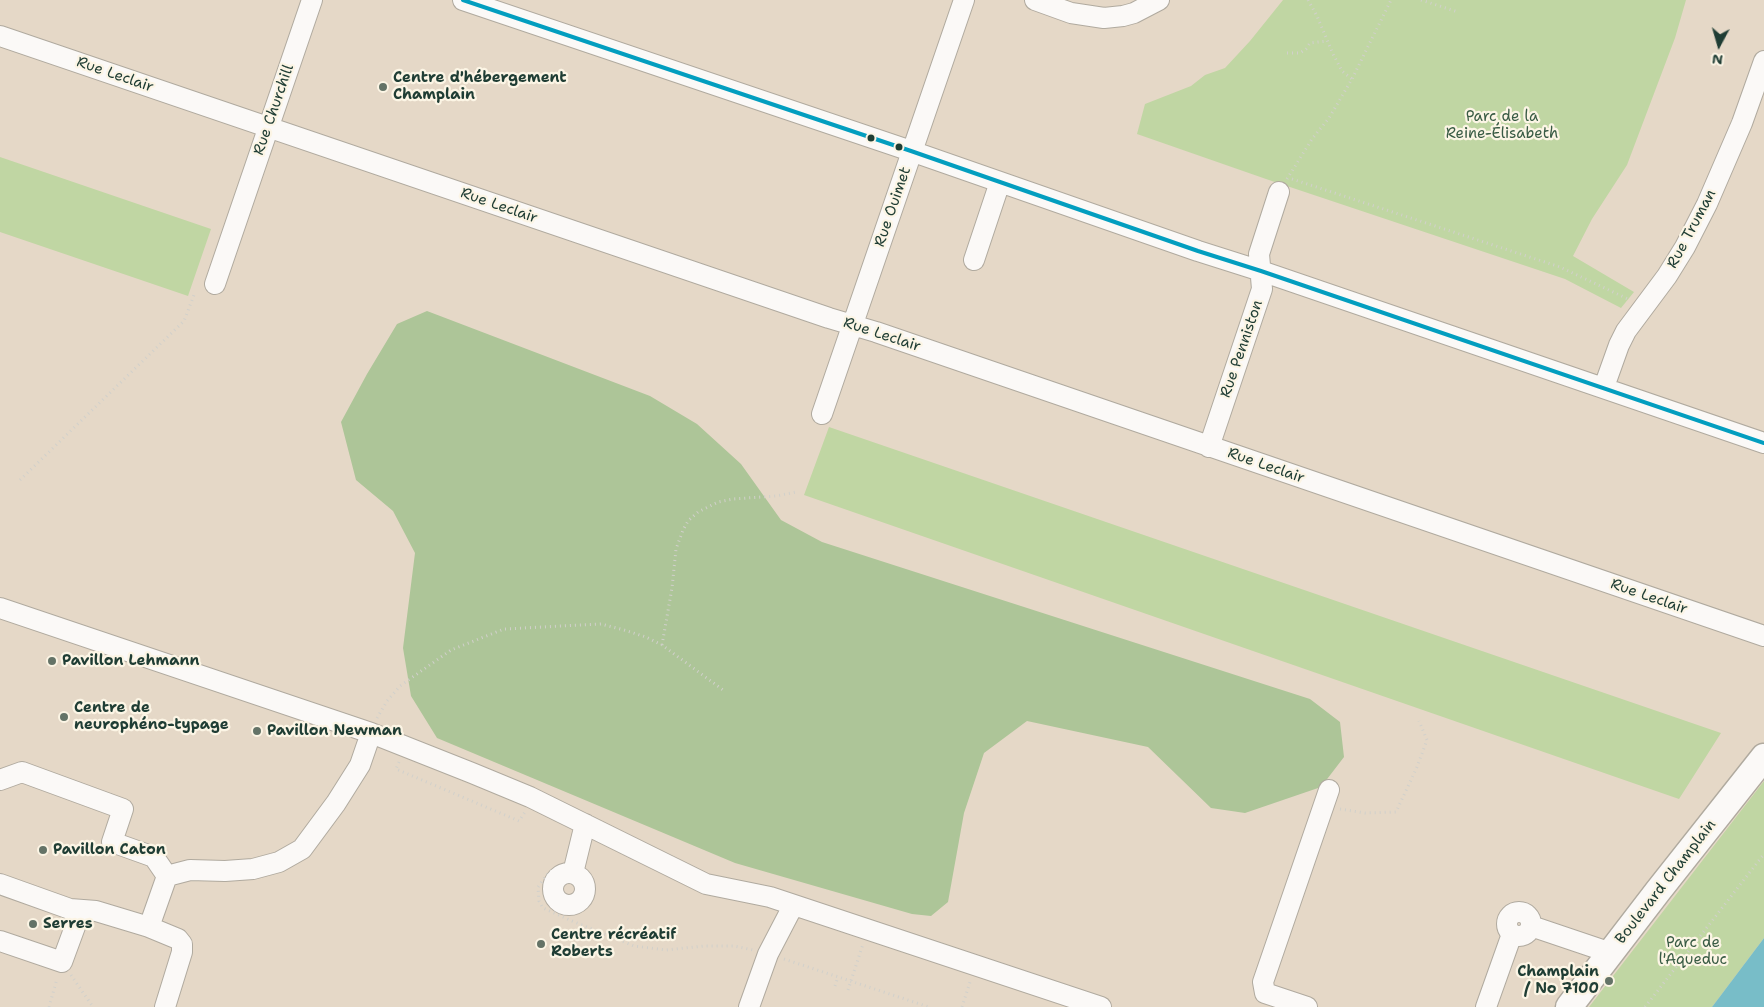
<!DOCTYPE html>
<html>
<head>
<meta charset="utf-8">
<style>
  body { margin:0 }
  #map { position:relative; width:1764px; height:1007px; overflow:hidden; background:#e5d8c7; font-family:"Shantell Sans",sans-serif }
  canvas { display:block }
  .north { position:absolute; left:1694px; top:20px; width:50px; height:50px; -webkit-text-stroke:4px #fcf5e5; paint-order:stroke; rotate:186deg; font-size:14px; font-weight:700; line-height:20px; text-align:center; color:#1f3d34 }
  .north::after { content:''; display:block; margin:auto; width:18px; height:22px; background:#1f3d34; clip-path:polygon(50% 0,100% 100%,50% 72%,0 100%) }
</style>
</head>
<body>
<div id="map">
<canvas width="1764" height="1007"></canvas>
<div class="north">N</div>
</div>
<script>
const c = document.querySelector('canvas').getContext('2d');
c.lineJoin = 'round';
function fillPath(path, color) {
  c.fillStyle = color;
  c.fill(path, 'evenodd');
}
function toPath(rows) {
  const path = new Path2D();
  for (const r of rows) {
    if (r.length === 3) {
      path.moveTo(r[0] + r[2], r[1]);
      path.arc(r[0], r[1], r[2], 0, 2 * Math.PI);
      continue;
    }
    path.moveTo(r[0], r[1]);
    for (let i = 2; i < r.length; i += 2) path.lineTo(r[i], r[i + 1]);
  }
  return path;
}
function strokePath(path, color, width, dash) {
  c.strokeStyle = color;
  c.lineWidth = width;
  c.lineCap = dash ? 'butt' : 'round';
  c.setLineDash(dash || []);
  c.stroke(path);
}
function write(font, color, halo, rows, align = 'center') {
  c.font = font + ' "Shantell Sans",sans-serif';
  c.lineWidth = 4.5;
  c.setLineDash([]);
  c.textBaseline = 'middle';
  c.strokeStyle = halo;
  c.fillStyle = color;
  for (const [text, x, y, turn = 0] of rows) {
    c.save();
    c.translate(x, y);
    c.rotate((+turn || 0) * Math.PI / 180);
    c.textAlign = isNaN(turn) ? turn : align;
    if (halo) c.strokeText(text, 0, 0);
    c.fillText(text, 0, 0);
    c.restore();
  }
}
const green = toPath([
  [1283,0,1686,0,1675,38,1627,165,1592,219,1573,256,1634,292,1621,308,1565,279,1266,179,1137,134,1145,104,1191,86,1205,75,1225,68,1250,41],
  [0,157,211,229,188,296,0,232],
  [829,427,1721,733,1679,799,804,495],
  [1764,781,1764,938,1712,1007,1589,1007]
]);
const forest = toPath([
  [427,311,650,396,697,424,741,464,781,520,822,542,1310,699,1340,722,1344,757,1321,787,1245,813,1211,808,1148,747,1027,721,984,753,964,813,948,902,931,916,912,914,735,863,437,738,411,696,403,648,415,553,393,511,356,480,341,422,367,374,397,324]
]);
const water = toPath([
  [1764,938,1764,1007,1712,1007]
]);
const path = toPath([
  [1308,0,1317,16,1333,54,1342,71,1352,79],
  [1421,0,1458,12],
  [1287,53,1300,53,1306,49,1310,43,1327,41],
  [1287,179,1312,139,1329,118,1352,79,1391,0],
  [1292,179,1560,267,1630,300],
  [20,480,184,321,194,295],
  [662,645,672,588,676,549,683,530,688,521,698,512,718,502,733,499,776,496,796,492],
  [377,718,387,701,400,686,451,650,504,629,601,624,624,630,646,637,662,645,723,690],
  [399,762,396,769,519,821,525,812],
  [1340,809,1365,813,1396,812,1417,767,1427,740,1419,721],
  [556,869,549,872,538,887,539,901,543,908,572,921,634,946,666,950,704,946,734,946,753,950],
  [784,959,929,1007],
  [71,975,93,1007],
  [835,986,838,977],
  [848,990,863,944],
  [49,1007,57,979],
  [962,1007,970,982],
  [1645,1007,1764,854]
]);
const minor = toPath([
  [463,0,911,151,1198,251,1261,271,1764,443],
  [1035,0,1071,13,1104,18,1123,16,1134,13,1159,0],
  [0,36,829,318,876,332,1764,636],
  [974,260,1000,182],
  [215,284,312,0],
  [1604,387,1619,345,1626,331,1667,276,1685,247,1707,204,1742,123,1764,61],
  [822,414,964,0],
  [1209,447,1262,289,1259,254,1279,192],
  [0,608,371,733,472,773,530,797,706,884,770,897,1101,1007],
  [0,780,22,772,123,809,112,842,154,857,167,876],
  [569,889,16],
  [573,873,585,824],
  [0,884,70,909,96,911,149,927,178,939,182,944,182,952,165,1007],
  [1519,924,12],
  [1531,926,1611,953],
  [149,927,167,876,190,870,225,871,253,869,279,862,302,849,336,803,360,765,371,733],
  [0,941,62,962,76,924,83,910],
  [749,1007,768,954,793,906],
  [1307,1007,1265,993,1263,982,1329,790],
  [1486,1007,1512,934]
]);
const major = toPath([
  [1569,1007,1658,891,1764,757]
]);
const bus1 = toPath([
  [463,0,911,151,1198,251,1261,271,1764,443]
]);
const markers = [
  [383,87,5,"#647367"],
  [871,138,4.5,"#1f3d34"],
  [899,147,4.5,"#1f3d34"],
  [52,661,5,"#647367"],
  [64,717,5,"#647367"],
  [257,731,5,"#647367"],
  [43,850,5,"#647367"],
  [33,924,5,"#647367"],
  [541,944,5,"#647367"],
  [1609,981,5,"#647367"]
];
const streetNames = [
  ["Rue Leclair",115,75,19],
  ["Rue Churchill",274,110,-71],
  ["Rue Leclair",499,206,19],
  ["Rue Ouimet",893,207,-71],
  ["Rue Truman",1692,229,-62],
  ["Rue Leclair",882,335,18],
  ["Rue Penniston",1242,349,-71],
  ["Rue Leclair",1266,466,19],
  ["Rue Leclair",1649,597,19],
  ["Boulevard Champlain",1666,882,-52]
];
const poiNames = [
  ["Centre d'hébergement",393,78],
  ["Champlain",393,95],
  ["Pavillon Lehmann",62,661],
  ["Centre de",74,708],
  ["neurophéno-typage",74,725],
  ["Pavillon Newman",267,731],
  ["Pavillon Caton",53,850],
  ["Serres",43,924],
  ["Centre récréatif",551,935],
  ["Roberts",551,952],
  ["Champlain",1599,972,"right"],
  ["/ No 7100",1599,989,"right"]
];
const parkNames = [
  ["Parc de la",1502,117],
  ["Reine-Élisabeth",1502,134],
  ["Parc de",1693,943],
  ["l'Aqueduc",1693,960]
];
fillPath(green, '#c0d6a3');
fillPath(forest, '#adc598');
fillPath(water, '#78bdc8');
strokePath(minor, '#b0aa9f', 22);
strokePath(major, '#b0aa9f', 29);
strokePath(path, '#d1d0cb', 3, [1, 4]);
strokePath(minor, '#fbf9f7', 20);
strokePath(major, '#fbf9f7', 26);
strokePath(bus1, '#039ebf', 4);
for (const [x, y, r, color] of markers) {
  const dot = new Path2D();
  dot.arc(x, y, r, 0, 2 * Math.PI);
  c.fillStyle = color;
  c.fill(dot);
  strokePath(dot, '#fcf5e5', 2);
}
write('15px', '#1f3d34', '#fcf5e5', streetNames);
write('bold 15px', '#1f3d34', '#fcf5e5', poiNames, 'left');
write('15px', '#395b44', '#fcf5e5', parkNames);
</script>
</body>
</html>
